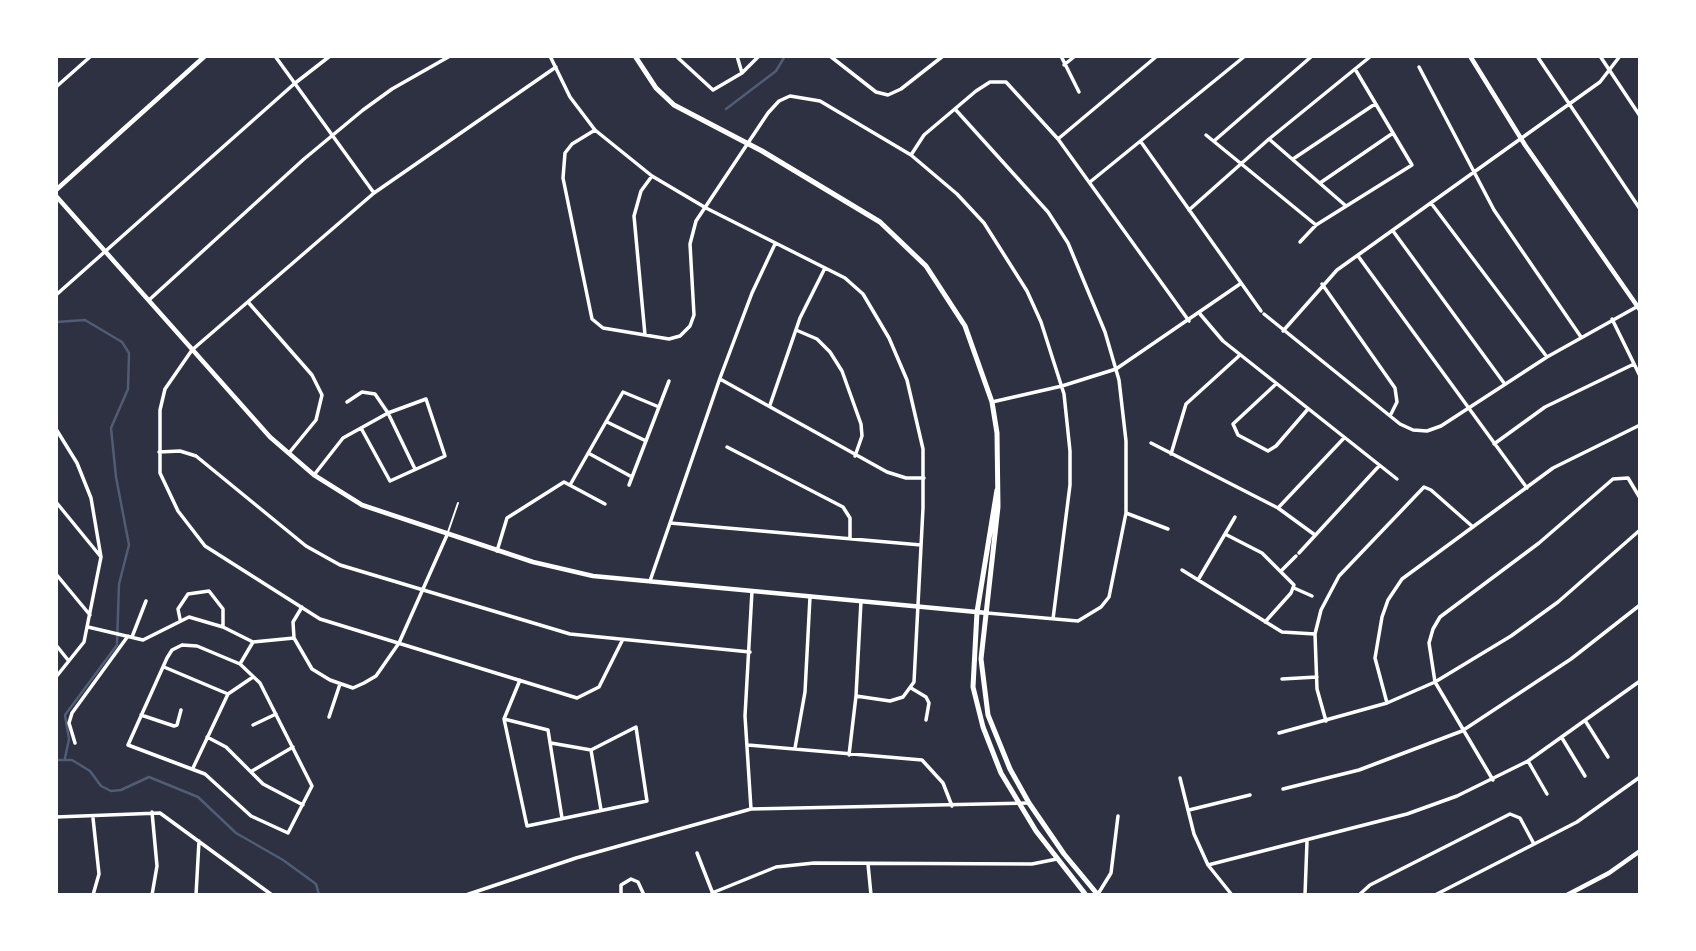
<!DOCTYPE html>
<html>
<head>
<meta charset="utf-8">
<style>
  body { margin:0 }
  #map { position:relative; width:1696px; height:951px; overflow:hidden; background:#2d3142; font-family:Karla,sans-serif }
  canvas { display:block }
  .frame { position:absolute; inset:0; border:58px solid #fff; pointer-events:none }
</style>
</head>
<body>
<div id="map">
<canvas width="1696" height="951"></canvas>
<div class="frame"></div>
</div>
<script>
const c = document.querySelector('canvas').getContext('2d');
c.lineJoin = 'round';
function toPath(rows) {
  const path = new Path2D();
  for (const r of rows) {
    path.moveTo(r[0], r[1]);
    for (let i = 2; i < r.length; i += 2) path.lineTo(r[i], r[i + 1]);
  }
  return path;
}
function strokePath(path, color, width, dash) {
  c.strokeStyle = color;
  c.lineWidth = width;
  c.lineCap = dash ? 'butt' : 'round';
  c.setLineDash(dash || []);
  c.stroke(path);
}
const stream = toPath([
  [726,109,776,71,785,56],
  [56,322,85,320,122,342,129,353,128,389,111,428,116,477,129,545,119,584,117,645,65,715,69,739,65,758],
  [56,760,72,760,90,771,101,786,111,791,121,790,149,777,198,797,236,833,283,860,316,884,319,895]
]);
const service = toPath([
  [448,532,458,503]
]);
const minor = toPath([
  [275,56,374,193],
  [550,56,570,97,595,130,652,176,706,208,845,278,863,294,889,338,907,380,923,449,923,508,914,682,903,697,890,701,856,696],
  [676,56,713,90,742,73,759,56],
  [737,56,742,73],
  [830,56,876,92,888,95,901,89,943,56],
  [1061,56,1079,92],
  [1537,56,1640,209],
  [1600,56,1640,116],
  [1064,65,1075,56],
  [556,67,374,193,192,350,165,389,160,410,160,473,178,511,205,546,320,619,577,698,599,687,622,641],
  [1419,67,1494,210,1581,337],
  [56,87,91,56],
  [955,109,1048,212,1068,243,1105,332,1119,380,1126,441,1126,513,1109,597,1101,607,1078,621,987,613],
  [595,130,572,144,565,153,563,178,592,319,603,328,669,339,680,336,690,326,694,315,690,244,696,221,768,113,779,101,790,96,820,101,911,155,957,194,984,223,1027,291,1041,322,1064,394,1070,451,1070,485,1053,619],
  [1206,135,1316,225],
  [1058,139,1157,56],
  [1269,139,1346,206],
  [1214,141,1312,56],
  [1141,142,1261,311],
  [911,155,924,135,976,91,990,82,1006,82,1058,139,1189,321],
  [1293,159,1375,104],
  [1090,182,1245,56],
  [1320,183,1393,133],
  [1431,203,1547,357],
  [1189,210,1269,139,1371,56],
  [1393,231,1504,383],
  [1300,242,1316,225,1412,165,1355,69],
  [1358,256,1527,488],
  [1322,284,1395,388,1397,402,1390,416],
  [56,295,294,84,330,56],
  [149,300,304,159,363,110,392,89,450,56],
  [248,302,312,375,322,395,316,420,289,453],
  [1200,314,1223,341,1397,479],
  [1264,314,1400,424,1413,430,1427,431,1441,426,1547,357,1640,305],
  [1612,319,1640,376],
  [796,330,817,339,830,352,842,371,861,424,862,436,855,456],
  [1283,331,1337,270,1600,82,1620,56],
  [645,335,634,216,641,191,652,176],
  [720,379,887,472,906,478,924,478],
  [1276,384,1233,424,1238,435,1268,451,1276,446,1308,409],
  [347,402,362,392,375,394,388,413,415,469],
  [992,402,1062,386,1116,369,1240,284],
  [770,405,800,318,825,268],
  [607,422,646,441],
  [56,429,77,463,91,498,101,557,84,642,56,677],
  [1151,443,1278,508,1315,535],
  [1494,444,1545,407,1634,364],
  [727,447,843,507,850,518,850,538],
  [159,452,180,451,196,456,306,546,340,565,570,634,750,652],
  [590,454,632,477],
  [1171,454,1186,404,1240,355],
  [314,475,343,438,388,413,426,399,445,456,390,481,361,428],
  [570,485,623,392,659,407],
  [629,485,669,381],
  [56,502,101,557],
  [1278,508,1344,438],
  [1126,513,1168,529],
  [670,523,921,545],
  [1225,534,1262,553,1294,585,1291,593,1265,622],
  [497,551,507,518,564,482,605,504],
  [1299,553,1379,466],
  [1182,570,1282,632,1315,634],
  [1282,570,1296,556],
  [56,574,90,615],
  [1198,580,1235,517],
  [650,581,720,378,752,293,775,244],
  [1294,588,1312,596],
  [302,607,293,622,294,638,312,669,330,680,353,688,364,683,376,676,399,643,447,535],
  [180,619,178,609,188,594,209,591,223,609,223,627],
  [88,627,143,640,189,617,223,627,253,642,294,638],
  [132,637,146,601],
  [56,645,68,660],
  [182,645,197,646,240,664,260,683,312,786,288,833,251,816,205,774,128,745,167,658,172,650,182,645],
  [240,664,253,642],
  [164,667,228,694],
  [1282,679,1317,677],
  [520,680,504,719,527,826,647,801,636,727,591,750,551,743],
  [911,688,926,697,929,703,926,720],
  [1387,703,1375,658,1382,617,1388,600,1402,579,1553,468,1640,425],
  [141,715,174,726,177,725,181,710],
  [329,717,340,684],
  [504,719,548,730,562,818],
  [1326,721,1317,689,1315,634,1321,610,1339,576,1424,487,1431,490,1473,527],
  [1586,722,1608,757],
  [253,725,276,714],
  [1279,733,1387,703,1435,682,1511,636,1558,602,1640,530],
  [207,737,226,747,263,784,303,805],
  [1562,738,1585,776],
  [75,743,69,723,72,713,128,636],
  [748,745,922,760,943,783,952,806],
  [795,748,805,692,810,597],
  [591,750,601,810],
  [849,755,856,696,861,601],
  [1528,761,1547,794],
  [193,768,228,694,253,677],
  [252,771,293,747],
  [1180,778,1194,834,1208,865,1232,895],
  [1493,780,1435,682,1429,643,1433,629,1440,617,1539,543,1613,479,1628,478,1640,498],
  [1283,789,1359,770,1462,731,1571,659,1640,605],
  [751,809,745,716,752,591],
  [1189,810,1250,795],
  [152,812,157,866,152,895],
  [56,817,160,813,272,895],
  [93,818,99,874,93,895],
  [697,853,713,894],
  [868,864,871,895],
  [1208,865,1407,814,1457,796,1528,761,1640,681],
  [712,893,776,867,814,863,1032,864,1057,859],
  [1098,894,1111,873,1118,816],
  [196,895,199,841],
  [466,895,576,858,751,809,1029,803],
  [621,895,621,885,631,879,638,882,644,895],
  [1305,895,1307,841],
  [1359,895,1370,885,1510,814,1520,818,1534,844],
  [1435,895,1577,822,1640,777]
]);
const tertiary = toPath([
  [1470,56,1525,145,1640,310],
  [56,190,205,56],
  [56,196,270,437,314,475,362,505,533,562,593,576,987,613],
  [1567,895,1609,873,1640,851]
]);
const secondary = toPath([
  [635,56,656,88,674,105,762,151,880,222,926,266,965,326,992,402,997,433,998,507,981,659,988,715,1010,769,1029,803,1064,854,1098,895],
  [997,490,977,612,973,687,983,727,1001,773,1036,831,1086,895]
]);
strokePath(stream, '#4f5d75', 2.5);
strokePath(service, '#fff', 2);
strokePath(minor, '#fff', 3.5);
strokePath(tertiary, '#fff', 4.5);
strokePath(secondary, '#fff', 5);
</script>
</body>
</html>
